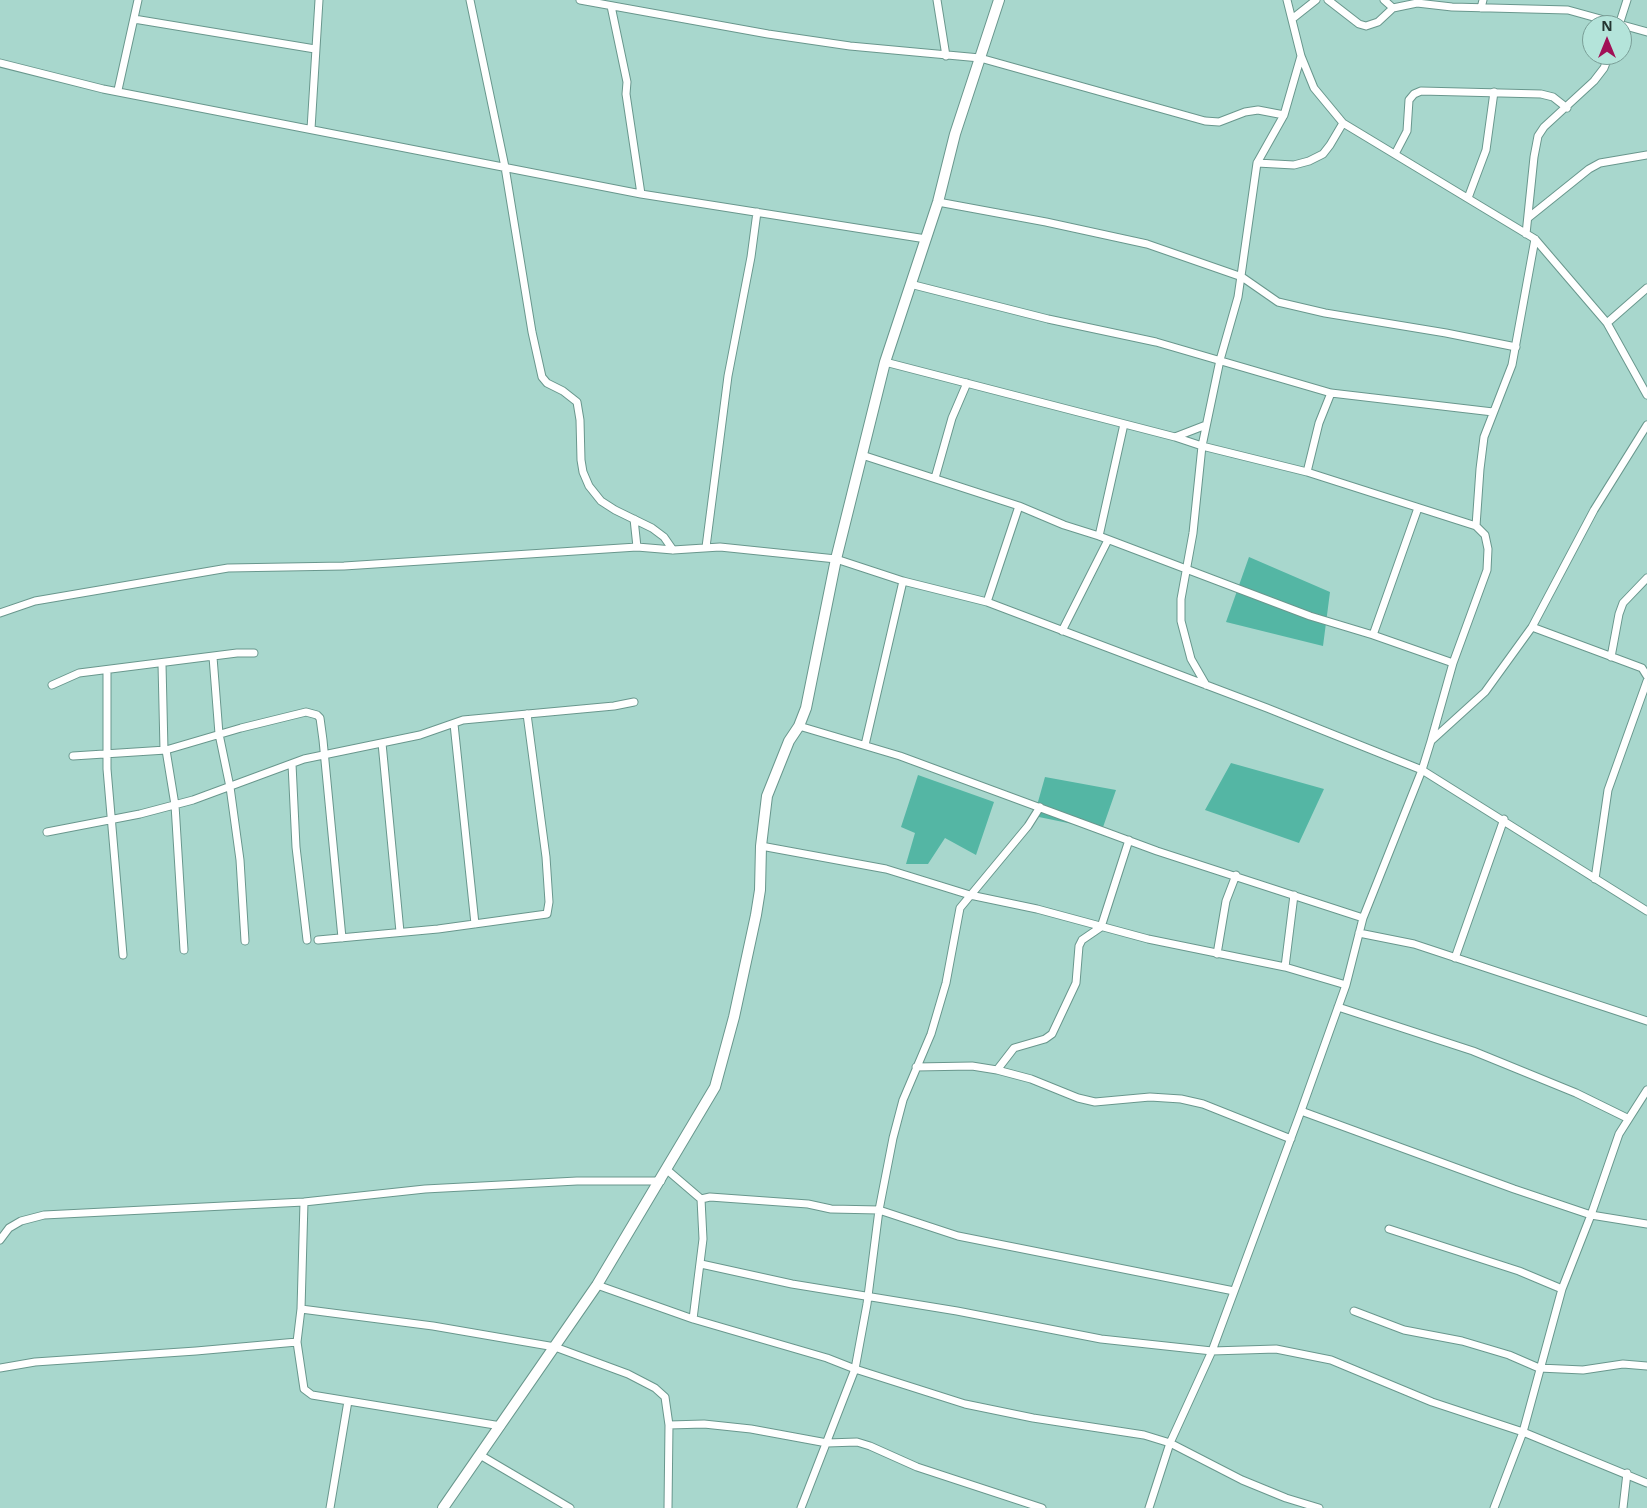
<!DOCTYPE html>
<html>
<head>
<meta charset="utf-8">
<style>
  body { margin:0 }
  #map { position:relative; width:1647px; height:1508px; overflow:hidden; background:#a8d7cd; font-family:"Noto Sans",sans-serif }
  canvas { display:block }
  .north { position:absolute; left:1582px; top:15px; width:50px; height:50px; box-sizing:border-box; background:#b4e4da; border:1px solid #7a9e97; border-radius:50%; rotate:0deg; font-size:14px; font-weight:700; line-height:20px; text-align:center; color:#233632 }
  .north::after { content:''; display:block; margin:auto; width:18px; height:22px; background:#a11056; clip-path:polygon(50% 0,100% 100%,50% 72%,0 100%) }
</style>
</head>
<body>
<div id="map">
<canvas width="1647" height="1508"></canvas>
<div class="north">N</div>
</div>
<script>
const c = document.querySelector('canvas').getContext('2d');
c.lineJoin = 'round';
function fillPath(path, color) {
  c.fillStyle = color;
  c.fill(path, 'evenodd');
}
function toPath(rows) {
  const path = new Path2D();
  for (const r of rows) {
    path.moveTo(r[0], r[1]);
    for (let i = 2; i < r.length; i += 2) path.lineTo(r[i], r[i + 1]);
  }
  return path;
}
function strokePath(path, color, width, dash) {
  c.strokeStyle = color;
  c.lineWidth = width;
  c.lineCap = dash ? 'butt' : 'round';
  c.setLineDash(dash || []);
  c.stroke(path);
}
const green = toPath([
  [1249,557,1330,592,1323,646,1226,622],
  [1231,763,1324,789,1299,843,1205,810],
  [918,775,994,802,976,855,945,838,928,864,906,864,915,833,901,827],
  [1045,777,1116,790,1102,830,1034,816]
]);
const street = toPath([
  [470,0,505,167,532,332,542,377,547,383,563,391,577,402,580,420,581,460,583,472,589,486,601,501,615,510,652,528,664,537,673,550],
  [580,0,768,34,850,46,980,58,1205,121,1219,122,1245,112,1258,110,1284,115],
  [937,0,946,56],
  [1287,0,1301,56,1314,88,1343,123,1535,239,1607,323,1647,395],
  [1328,0,1359,24,1366,26,1378,22,1393,8,1417,3,1452,7,1568,10,1647,32],
  [1384,0,1393,8],
  [611,6,627,82,626,94,641,194],
  [1481,8,1483,0],
  [134,19,315,49],
  [1292,19,1316,0],
  [1619,25,1627,0],
  [0,63,103,89,641,194,926,239],
  [118,90,138,0],
  [311,129,319,0],
  [1395,154,1407,131,1409,100,1414,94,1421,91,1541,94,1553,97,1567,108],
  [1257,163,1294,165,1309,161,1323,154,1330,145,1343,123],
  [1468,198,1486,150,1494,92],
  [938,202,1046,222,1147,244,1242,277,1278,302,1325,313,1446,333,1516,347],
  [1528,218,1589,169,1600,163,1647,155],
  [1526,234,1534,157,1538,136,1544,127,1594,81,1604,68,1609,55],
  [910,284,1048,319,1156,342,1331,393,1493,412],
  [1607,323,1647,288],
  [885,362,1175,437,1202,446,1307,472,1476,526],
  [1175,437,1206,425],
  [862,455,1019,506,1064,525,1099,536,1310,616,1373,635,1453,663],
  [1307,472,1319,423,1331,393],
  [935,478,952,418,967,383],
  [634,519,637,547],
  [1099,536,1124,424],
  [706,547,728,376,751,257,757,212],
  [987,602,1019,506],
  [0,613,35,601,228,568,344,566,637,547,673,550,720,547,836,559,903,581,987,602,1267,708,1422,770,1647,911],
  [1532,627,1642,668,1647,676],
  [1062,631,1108,540],
  [1373,635,1418,508],
  [213,657,219,734,230,787,240,860,245,941],
  [1611,657,1619,614,1623,603,1647,578],
  [162,664,164,750],
  [107,670,107,769,123,955],
  [52,685,79,673,237,653,254,653],
  [1206,685,1191,659,1181,621,1181,599,1193,533,1202,446,1220,360,1238,297,1257,163,1284,115,1301,56],
  [454,724,475,924],
  [799,726,900,756,1157,851,1363,918],
  [1431,741,1453,663,1487,570,1488,549,1485,535,1476,526,1480,469,1484,437,1512,365,1535,239],
  [382,743,400,932],
  [865,745,903,581],
  [166,750,175,805,184,950],
  [73,756,166,750,241,728,306,712,317,715,320,718,323,740,342,938],
  [292,764,296,847,307,940],
  [47,832,140,814,193,800,304,759,420,735,463,720,614,706,634,702],
  [761,846,886,869,970,895,1037,909,1148,939,1285,967,1346,985],
  [1595,879,1608,790,1647,681],
  [1359,933,1414,944,1647,1021],
  [318,940,438,929,547,914,549,902,546,857,527,714],
  [1217,954,1226,901,1236,875],
  [1455,958,1504,819],
  [1285,967,1294,895],
  [1338,1007,1473,1051,1576,1093,1627,1118],
  [916,1067,972,1066,997,1070,1031,1079,1078,1098,1095,1102,1150,1097,1181,1099,1203,1104,1291,1139],
  [997,1070,1014,1048,1045,1039,1052,1034,1076,983,1079,946,1082,940,1101,927,1129,840],
  [1301,1111,1514,1189,1591,1215,1647,1224],
  [666,1169,701,1199,703,1239,693,1319],
  [701,1199,710,1197,808,1204,831,1209,879,1210,958,1236,1234,1291],
  [304,1202,301,1309,297,1342,304,1389,312,1395,501,1426],
  [1389,1229,1519,1271,1562,1289],
  [0,1240,9,1228,21,1221,44,1215,304,1202,425,1189,577,1181,661,1181],
  [701,1264,792,1284,957,1311,1101,1339,1212,1351,1276,1349,1331,1360,1432,1402,1523,1432,1647,1483],
  [597,1285,693,1319,827,1358,855,1369,965,1404,1033,1418,1144,1435,1170,1443,1242,1480,1286,1498,1319,1508],
  [301,1309,433,1326,555,1347,628,1374,655,1388,665,1397,669,1425,668,1508],
  [1354,1311,1404,1330,1462,1341,1509,1355,1539,1368,1583,1370,1623,1364,1647,1366],
  [0,1368,35,1362,196,1351,297,1342],
  [669,1425,704,1424,751,1429,827,1443,857,1442,870,1446,917,1467,1042,1508],
  [480,1455,570,1508],
  [330,1508,348,1401],
  [801,1508,855,1369,867,1304,879,1210,893,1138,903,1100,931,1034,946,983,960,908,1028,826,1040,807],
  [1149,1508,1170,1443,1212,1351,1301,1111,1346,985,1363,918,1422,770,1431,741,1485,692,1532,627,1594,510,1647,425],
  [1494,1508,1523,1432,1562,1289,1591,1215,1619,1134,1647,1090],
  [1623,1508,1627,1473]
]);
const secondary = toPath([
  [443,1508,597,1285,715,1087,734,1017,756,915,760,890,761,846,767,796,789,741,799,726,806,708,836,559,885,362,938,202,955,134,999,0]
]);
fillPath(green, '#54b6a4');
strokePath(street, '#69978d', 9);
strokePath(secondary, '#69978d', 12);
strokePath(street, '#fff', 7);
strokePath(secondary, '#fff', 10);
</script>
</body>
</html>
